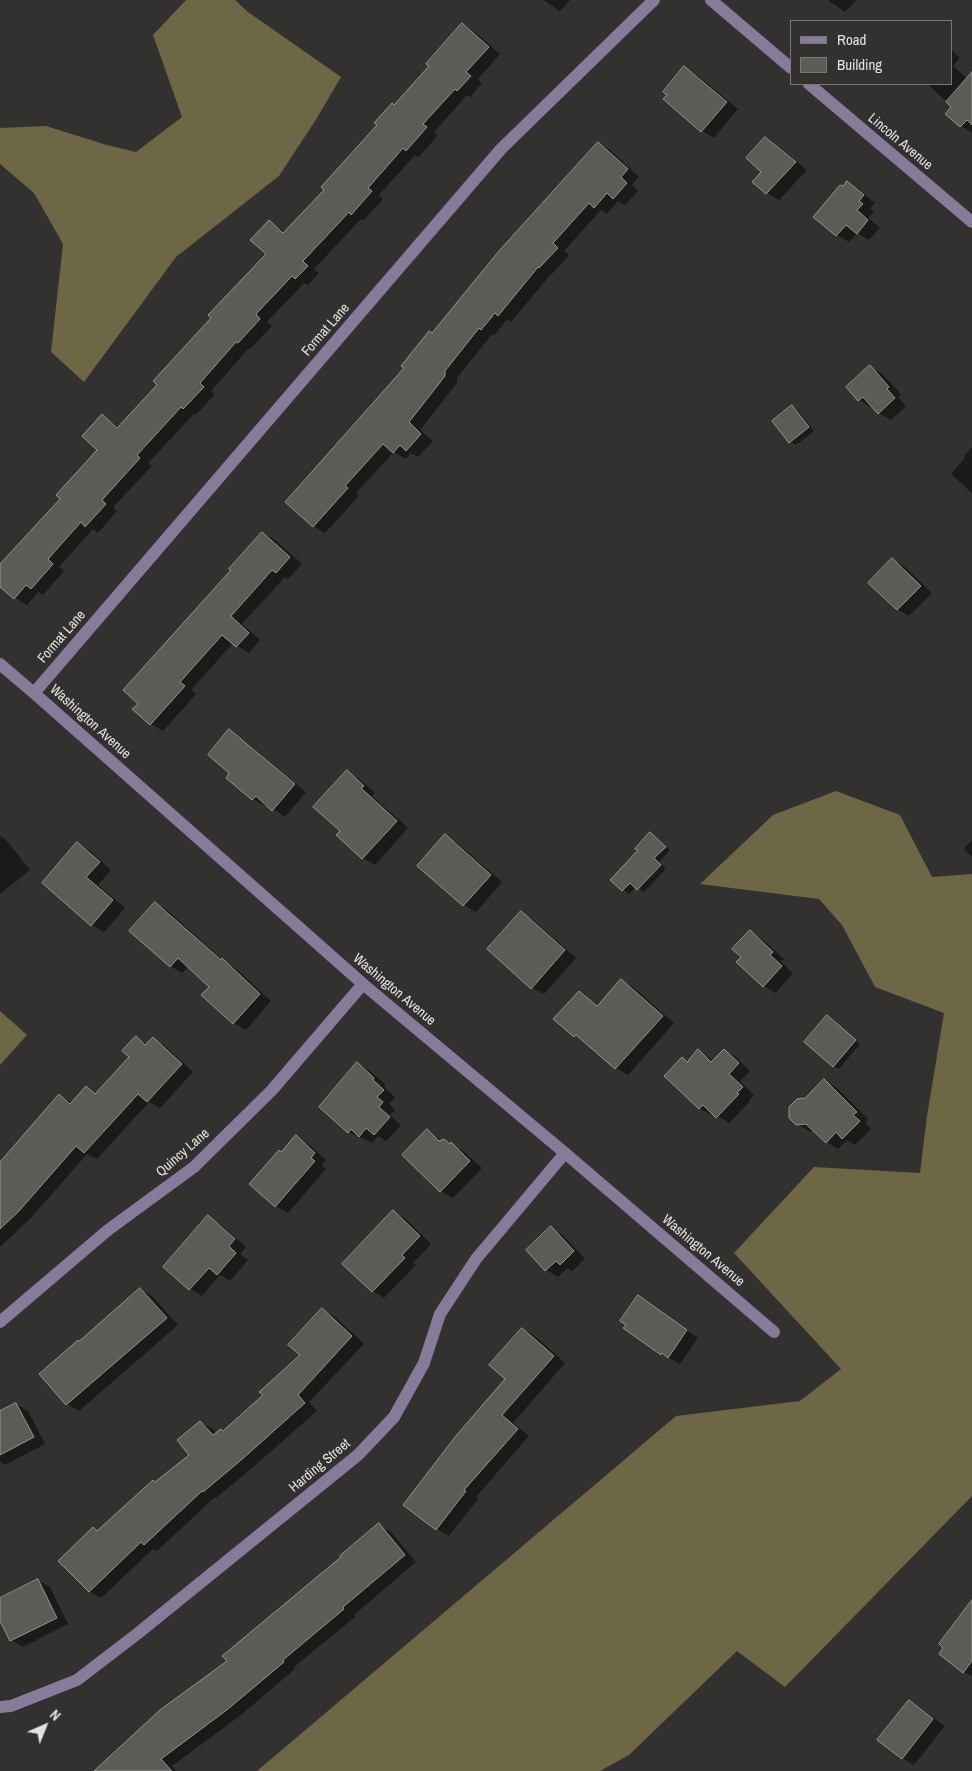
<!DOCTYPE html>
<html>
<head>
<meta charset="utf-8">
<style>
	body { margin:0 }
	#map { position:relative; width:972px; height:1771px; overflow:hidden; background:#32312f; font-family:"Archivo Narrow",sans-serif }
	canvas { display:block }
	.legend { position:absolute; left:790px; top:20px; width:162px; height:65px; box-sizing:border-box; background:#32312f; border:1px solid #787876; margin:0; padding:6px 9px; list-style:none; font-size:15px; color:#e2e2e0 }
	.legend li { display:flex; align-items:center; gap:10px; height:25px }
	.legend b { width:25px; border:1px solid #787876 }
	.north { position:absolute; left:20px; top:1701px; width:50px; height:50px; -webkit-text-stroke:4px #32312f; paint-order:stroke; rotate:44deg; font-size:14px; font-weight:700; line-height:20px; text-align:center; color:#e2e2e0 }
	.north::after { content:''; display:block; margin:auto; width:18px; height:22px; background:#e2e2e0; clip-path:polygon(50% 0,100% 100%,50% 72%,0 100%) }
</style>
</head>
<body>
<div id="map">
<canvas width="972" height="1771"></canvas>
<ul class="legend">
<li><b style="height:6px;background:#877b9a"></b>Road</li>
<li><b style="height:14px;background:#5c5b58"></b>Building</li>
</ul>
<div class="north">N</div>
</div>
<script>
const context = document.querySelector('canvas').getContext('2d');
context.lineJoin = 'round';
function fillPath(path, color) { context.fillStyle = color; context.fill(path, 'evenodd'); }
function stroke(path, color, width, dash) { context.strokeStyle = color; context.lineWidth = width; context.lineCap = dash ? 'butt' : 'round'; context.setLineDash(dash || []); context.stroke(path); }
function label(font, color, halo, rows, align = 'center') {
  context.font = font + ' "Archivo Narrow",sans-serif'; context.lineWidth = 4; context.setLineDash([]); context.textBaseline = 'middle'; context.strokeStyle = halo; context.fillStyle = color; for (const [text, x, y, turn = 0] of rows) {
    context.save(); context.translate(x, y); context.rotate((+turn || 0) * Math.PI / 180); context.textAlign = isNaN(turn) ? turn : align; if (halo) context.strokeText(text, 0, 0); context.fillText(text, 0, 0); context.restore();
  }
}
fillPath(new Path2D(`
	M186,0h49l13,12 93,65 -24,41 -38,58 -103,81 -92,125 -33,-30 12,-108 -29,-51 -34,-29v-36l46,-2 61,19 29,7 46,-35 -29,-82z
	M836,791l64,24 32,62 40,-3v622l-187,191 -48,-36 -108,104 -29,16h-343l419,-355 124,-15 41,-32 -107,-116 80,-86 106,6 7,-57 17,-103 -69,-26 -33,-62 -23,-26 -119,-15 73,-69z
	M0,1011l27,24 -27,30z`), '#6e6746');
fillPath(new Path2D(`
	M543,0h27l-10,11z
	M828,0h29l-12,12z
	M463,25l12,7 25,22 -22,25 4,4 -12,14 -3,-2 -33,37 4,3 -19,22 -4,-2 -36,40 4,4 -19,21 -3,-1 -47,50 5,4 -11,12 -4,-2 -37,39 5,4 -22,23 -1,-1 -38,43 4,3 -19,21 -2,-1 -46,49 4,3 -39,41 4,4 -19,22 -5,-4 -34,38 5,4 -21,24 -5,-3 -11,13 -12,-7 -15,-13v-19l62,-67 37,-49 3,-34 17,11 40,-42 109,-131 1,-33 16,11 40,-42 70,-84 35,-40z
	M951,49l9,9 -7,8 19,17v50l-11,-7 -14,-12 6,-7 -26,-23h24z
	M685,68l12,7 41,34 -24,29 -12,-7z
	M765,139l12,7 30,24 -28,30 -12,-7 -13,-12 9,-9z
	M598,143l12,7 29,27 -7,8 6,6 -13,14 -7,-4 -11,13 -6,-4 -37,41 5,4 -17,19h-1l-40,48 -4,-3 -13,17 -2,-2 -35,44v5l-37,47 13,11 -15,16 -7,-4 -5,6 -12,-7 -38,41 3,3 -34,37 -12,-7 93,-158 27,-34z
	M847,183l12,7 16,13 -5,5 4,3 -6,7 12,10 -11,12 -12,-7 -8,9 -12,-7 -22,-19z
	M870,367l12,7 19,20 -3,3 8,9 -15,14 -12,-7 -7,-7 -1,1 -12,-7z
	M792,406l6,4 16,21 -18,14 -6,-3z
	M972,447v46l-21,-19 14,-16 -1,-2z
	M263,533l12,7 27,24 -14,15 -3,-2 -43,47 18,16 -11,13 -16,-10 -42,47 5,4 -33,37 -12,-7 -11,-20 93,-134z
	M892,559l12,7 28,27 -23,23 -12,-7z
	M230,731l11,7 65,54 -21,25 -18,-13 -2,2 -12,-7 -25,-22 3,-4z
	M347,772l12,7 16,14 -3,3 36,32 -33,37 -12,-7 -26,-23 4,-4z
	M651,834l19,16 -11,12 7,7 -22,23 -8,-5 -7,7 -17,-14 27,-30z
	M0,836l6,4 24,30 -30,24z
	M445,836l12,7 45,39 -26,30 -12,-7z
	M972,840v17l-8,-8z
	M78,844l12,7 21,19 -13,15 27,23 -21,24 -12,-7 -48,-42z
	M155,903l12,7 57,51 10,6 37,34 -25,29 -12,-7 -24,-36 -21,-21 -7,7 -12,-7z
	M521,913l12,7 43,38 -32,36 -12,-6z
	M750,932l12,7 22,20 -3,3 12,11 -17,20 -12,-7 -22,-29z
	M621,980l12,7 41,36 -46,52 -12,-7 -29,-25 -12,-7 4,-44 20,14z
	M827,1017l33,27 -21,25 -6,-3z
	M136,1038l12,7 5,-6 12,7 28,26 -33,36 -11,-6 -52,57 -10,-5 -56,64 -31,29v-83l59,-69 14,8 14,-15 10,6 34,-37z
	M698,1050l16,11 10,-11 12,7 14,14 -10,10 14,14 -5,5 1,1 -21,22 -16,-10 -2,2 -12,-7 -17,-50 6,4z
	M357,1063l12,7 17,15 -2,2 11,10 -6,7 6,6 -5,5 11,10 -15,16 -8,-5 -6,7 -24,-11z
	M825,1081l12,7 31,31 -3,3 6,7 -16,16 -8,-5 -9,9 -12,-7 -11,-12 -6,1 -12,-7 9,-25z
	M427,1130l15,11 21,10 19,17 -29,30 -12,-7 -38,-36z
	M296,1137l12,7 18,16 -4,5 4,4 -38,44 -12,-7z
	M394,1212l12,7 25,25 -18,19 3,2 -32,33 -12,-7z
	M208,1217l12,7 26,23 -6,7 8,6 -18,21 -10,-6 -18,21 -12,-7 -25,-22z
	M551,1228l12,7 22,24 -13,12 -5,-3 -9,9 -12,-7z
	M140,1289l12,7 26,29 -99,86 -12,-7 13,-62z
	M650,1304l48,34 -18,26 -18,-10 -37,-26z
	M322,1310l12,6 30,28 -55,58 8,9 -65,57 -36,30 -1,-1 -58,54 -4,-2 -52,49 -12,-7 9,-59 93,-77 9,-33 13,7 3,5 8,-2 40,-37 37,-40z
	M523,1329l12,7 30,27 -52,60 16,13 -53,61 2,2 -29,37 -12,-7 -32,-24 102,-126z
	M16,1404l12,7 17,33 -40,21 -5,-3v-49z
	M379,1525l12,7 25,30 -62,53 1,2 -61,50 1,2 -54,46 -69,51 4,5h-65z
	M38,1580l12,7 18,37 -45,23 -12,-7 -11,-22v-19z
	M972,1615v61l-8,-4z
	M909,1701l36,25 -31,39 -12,-7z`), '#0007');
const building = new Path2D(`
	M462,23l27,24 -23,25 5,4 -14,15 -2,-2 -32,35 4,3 -21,24 -3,-3 -35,40 4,3 -21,24 -2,-3 -46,49 5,5 -13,13 -3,-3 -36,38 4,5 -22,24 -2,-1 -36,41 4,4 -21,22 -2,-2 -44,48 3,3 -38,42 4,4 -21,23 -4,-5 -33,37 5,5 -22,25 -5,-4 -12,14 -14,-12v-23l60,-65 -4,-4 41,-45 -15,-14 20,-22 15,14 40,-43 -4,-4 58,-63 -3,-3 58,-61 -16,-14 19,-20 14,13 41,-43 -3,-3 56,-62 -3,-2 18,-20 2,2 35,-39 -3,-2z
	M684,66l43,36 -26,30 -38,-33 4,-4 -4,-3z
	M972,72v53l-5,-5 -7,7 -15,-13 6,-7 -5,-5z
	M765,137l31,25 -30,32 -14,-12 9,-10 -15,-14z
	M598,142l30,27 -7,8 6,6 -14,16 -6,-6 -13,15 -5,-5 -36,40 5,5 -19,20 -1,-1 -40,49 -3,-3 -14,17 -2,-2 -34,43v5l-36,46 12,12 -15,17 -6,-6 -7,8 -10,-9 -38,42 3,2 -35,39 -28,-25 119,-134 -3,-2 28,-35 3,2 67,-82z
	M847,181l17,14 -5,6 4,3 -6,6 11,10 -11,14 -11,-9 -10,11 -23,-19 27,-32 3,1z
	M870,365l19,22 -2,2 8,9 -17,16 -15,-17 -5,4 -12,-14z
	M792,405l17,22 -20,16 -17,-22z
	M262,532l28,25 -14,16 -4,-3 -41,46 18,17 -13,14 -14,-12 -42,47 5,4 -35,39 -18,-16 6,-5 -15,-14 108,-120 -2,-1z
	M892,558l29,28 -24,24 -29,-27z
	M229,729l66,55 -23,27 -16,-15 -4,4 -26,-22 3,-5 -21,-18z
	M347,770l17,16 -3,2 36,33 -35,38 -26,-24 4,-4 -27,-24z
	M650,832l16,15 -12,11 7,7 -24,25 -7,-7 -8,8 -12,-11 28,-30 -3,-1z
	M445,834l46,41 -28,31 -46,-40z
	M77,842l23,20 -14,15 27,23 -22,26 -49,-43z
	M155,902l66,58 1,-2 38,36 -27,30 -32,-29 8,-8 -31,-29 -8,9 -41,-36z
	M521,911l44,39 -34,39 -44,-40z
	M750,930l23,22 -3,3 12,11 -19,21 -27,-25 5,-5 -9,-8z
	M621,979l42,37 -48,53 -39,-34 -2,2 -21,-18 26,-28 18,15z
	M827,1015l29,25 -23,27 -29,-25z
	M136,1036l9,9 8,-8 29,27 -35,38 -9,-8 -54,59 -8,-7 -57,65 -19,18v-67l59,-68 11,10 16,-18 9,8 34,-37 -7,-6z
	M698,1049l13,13 13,-13 15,14 -10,11 14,13 -6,6 2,1 -23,24 -13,-13 -4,4 -35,-33 18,-19 5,5z
	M357,1062l17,16 -1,2 11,10 -7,7 6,5 -4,5 11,10 -16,18 -8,-7 -7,9 -8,-8 -3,4 -29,-26z
	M824,1079l33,33 -4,3 7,6 -18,18 -6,-7 -10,11 -20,-19 -10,1 -7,-7v-11l8,-8 8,-1z
	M427,1129l12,12 5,-2 6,5 1,-2 19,19 -30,31 -38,-37z
	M296,1135l19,18 -4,5 4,3 -40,46 -26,-23 30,-34 2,2z
	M393,1210l27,26 -18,19 3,3 -33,34 -30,-28z
	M208,1215l27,24 -6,7 7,7 -19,22 -8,-7 -20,22 -26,-23z
	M551,1226l23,25 -14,14 -4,-4 -11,10 -19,-21z
	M140,1288l27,30 -101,87 -27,-31 39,-34 1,1z
	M638,1295l49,35 -19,28 -6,-5 -1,2 -38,-27 3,-3 -6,-4z
	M322,1308l30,28 -54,59 7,8 -65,58 -37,31 -1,-1 -58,54 -3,-3 -52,50 -31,-31 35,-34 4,4 56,-51 2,2 34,-27 -12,-15 23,-19 13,14 8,-6 2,2 40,-36 -4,-3 41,-37 -12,-10z
	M522,1328l32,28 -52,59 16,14 -54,61 2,1 -30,39 -33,-25 52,-68 50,-58 -16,-14z
	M16,1403l18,34 -34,18v-44z
	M379,1523l26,32 -62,52 1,2 -61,51 1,2 -56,47 -67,50 11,12h-78l66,-61 67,-49 -5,-5 119,-99 -1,-1z
	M38,1579l19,39 -47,23 -10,-20v-23z
	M972,1600v61l-9,12 -24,-19 4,-6 -4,-4z
	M909,1700l24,19 -31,40 -25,-19z`);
fillPath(building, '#5c5b58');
stroke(building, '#939390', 1);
stroke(new Path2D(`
	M711,0l80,68
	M809,84l163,138
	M0,664l34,29 329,291 202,169 209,179
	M34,693l467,-544 153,-149
	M0,1322l108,-92 86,-63 78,-77 91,-106
	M0,1707l11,-1 66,-26 60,-46 221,-179 36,-38 30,-54 16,-49 36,-55 89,-106`), '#877b9a', 12);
label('14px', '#e2e2e0', '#32312f', [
	["Lincoln Avenue",900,142,40],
	["Format Lane",326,330,-49],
	["Format Lane",62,637,-49],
	["Washington Avenue",90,722,42],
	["Washington Avenue",394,990,40],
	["Quincy Lane",183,1153,-41],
	["Washington Avenue",703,1251,40],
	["Harding Street",320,1466,-40]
]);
</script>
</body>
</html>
